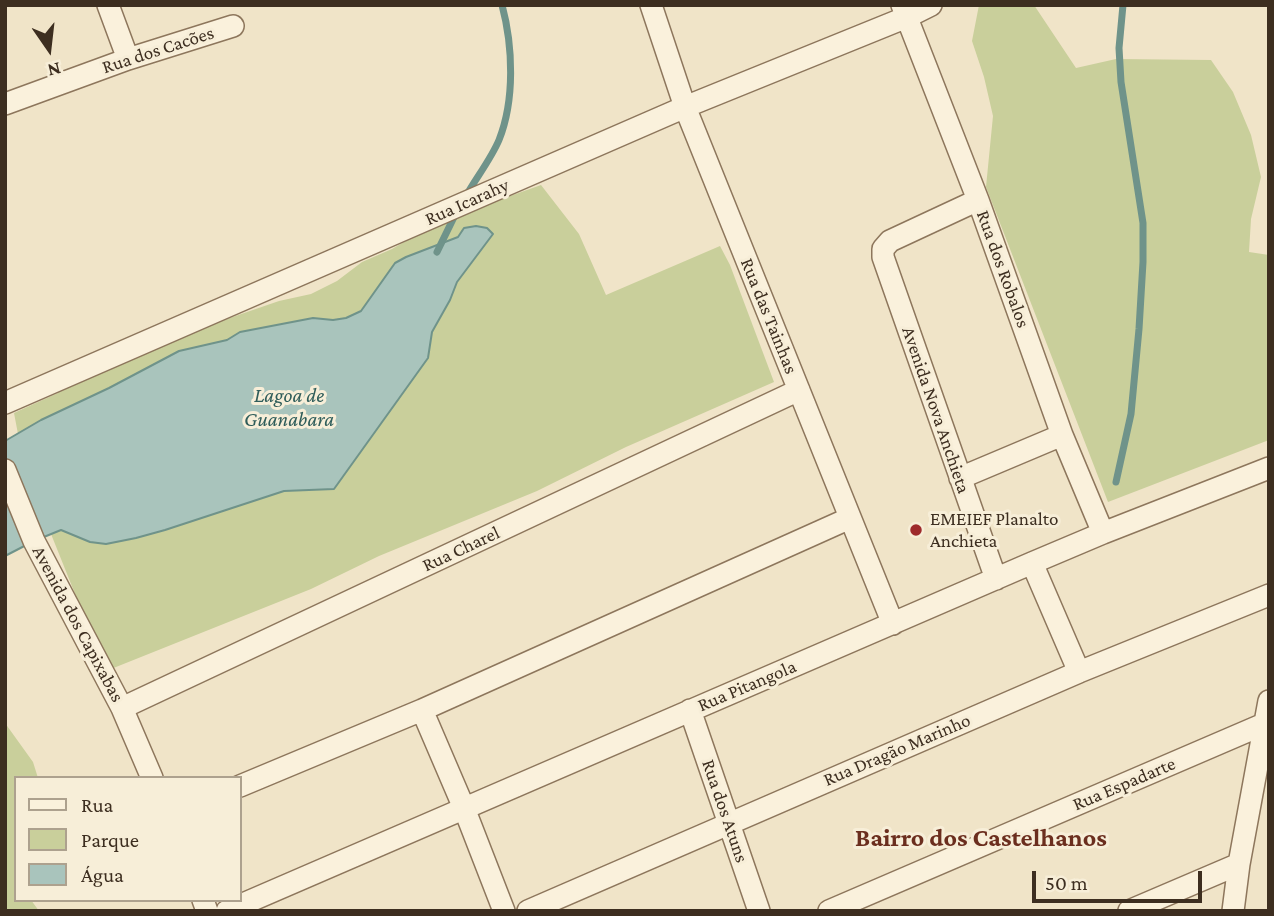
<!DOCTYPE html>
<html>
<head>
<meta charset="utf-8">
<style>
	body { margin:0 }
	#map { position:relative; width:1274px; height:916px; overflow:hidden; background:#f0e4c8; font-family:"Crimson Pro",serif }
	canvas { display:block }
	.frame { position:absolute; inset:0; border:7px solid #3d2e20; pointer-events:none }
	.legend { position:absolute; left:14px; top:776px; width:228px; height:126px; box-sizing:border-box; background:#f7eed8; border:2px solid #ada18e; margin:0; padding:9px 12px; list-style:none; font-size:21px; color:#3d2e20 }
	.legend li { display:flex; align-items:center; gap:14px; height:35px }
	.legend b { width:35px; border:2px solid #ada18e }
	.north { position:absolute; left:14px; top:14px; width:70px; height:70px; -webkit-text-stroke:5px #f7eed8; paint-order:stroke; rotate:166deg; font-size:19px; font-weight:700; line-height:28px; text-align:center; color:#3d2e20 }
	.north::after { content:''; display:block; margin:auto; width:24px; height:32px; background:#3d2e20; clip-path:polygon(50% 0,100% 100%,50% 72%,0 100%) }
	.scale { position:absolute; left:1032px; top:871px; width:170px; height:32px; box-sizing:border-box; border:4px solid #3d2e20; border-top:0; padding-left:9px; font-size:21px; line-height:24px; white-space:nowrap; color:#3d2e20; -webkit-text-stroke:5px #f7eed8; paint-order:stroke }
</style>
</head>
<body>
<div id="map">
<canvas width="1274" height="916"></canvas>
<div class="frame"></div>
<ul class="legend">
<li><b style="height:9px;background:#faf1dc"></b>Rua</li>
<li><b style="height:19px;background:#c9cf9b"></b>Parque</li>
<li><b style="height:19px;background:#a9c4bc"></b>Água</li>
</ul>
<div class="north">N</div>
<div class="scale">50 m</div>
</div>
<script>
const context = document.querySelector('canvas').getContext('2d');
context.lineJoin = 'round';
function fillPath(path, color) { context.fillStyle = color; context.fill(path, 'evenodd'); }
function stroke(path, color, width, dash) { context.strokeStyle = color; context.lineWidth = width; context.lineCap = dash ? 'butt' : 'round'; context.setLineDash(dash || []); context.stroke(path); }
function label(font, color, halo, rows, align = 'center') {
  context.font = font + ' "Crimson Pro",serif'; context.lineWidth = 6; context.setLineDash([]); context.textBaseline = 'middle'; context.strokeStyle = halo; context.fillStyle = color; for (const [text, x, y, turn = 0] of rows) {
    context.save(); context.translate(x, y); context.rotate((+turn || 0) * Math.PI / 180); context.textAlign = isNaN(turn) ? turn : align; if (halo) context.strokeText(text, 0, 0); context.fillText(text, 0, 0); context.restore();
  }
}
fillPath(new Path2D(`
	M979,5h55l42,63 40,-9 95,1 22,32 18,43 10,42 -10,42 -2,33 20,3v185l-161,62 -122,-315 7,-71 -9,-39 -12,-36z
	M541,185l38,49 27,61 114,-49 10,19 44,117 -148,65 -89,44 -158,65 -68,33 -205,82 -55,-137 10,-4 29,12 16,2 30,-6 29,-8 119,-39 50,-3 94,-130 4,-26 18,-32 7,-18 36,-48 -6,-6 -11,-2 -12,2 -6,9 -52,20 -11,6 -34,48 -15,7 -13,2 -20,-2 -73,14 -13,8 -48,11 -70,37 -68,32 -23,14 -4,-21 44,-20 -1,-5 132,-56 90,-31 32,-7 26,-13 25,-19 30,-13 48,-28z
	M5,723l28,39 5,16h-22v122h15l8,11h-34z`), '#c9cf9b');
const water = new Path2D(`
	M476,226l11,2 6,6 -36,48 -7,18 -18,32 -4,26 -94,131 -50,2 -119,39 -29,8 -30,6 -16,-2 -29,-12 -27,11 -29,15v-115l36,-21 68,-32 70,-37 48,-11 13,-8 73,-14 20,2 13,-2 15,-7 34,-48 11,-6 52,-20 6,-9z`);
fillPath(water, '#a9c4bc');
stroke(water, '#6f938a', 2);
stroke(new Path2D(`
	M466,196c10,-18 25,-37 33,-56 16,-40 14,-94 3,-135
	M437,252l19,-39
	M1116,482l15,-68 8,-85 4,-67v-39l-22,-141 -2,-34 4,-43`), '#6f938a', 7);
const minor = new Path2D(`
	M108,5l20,54
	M651,5l34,102 208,517
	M902,5l76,195 84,235 41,98
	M5,104l123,-45 105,-33
	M978,200l-88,41 -7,8v8l113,322
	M5,403l680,-296 222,-90 24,-12
	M5,470l29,71 88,167 30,70
	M960,478l102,-43
	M1032,563l47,109
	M122,708l677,-318
	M422,710l42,98 40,103
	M690,710l69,201
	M240,786l182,-76 428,-192
	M203,900l4,11
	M227,911l805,-348 71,-30 166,-65
	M528,911l551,-239 190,-77
	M829,911l435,-187
	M1129,911l110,-47
	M1233,911l6,-47 30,-163`);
stroke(minor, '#8d765c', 24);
stroke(minor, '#faf1dc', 21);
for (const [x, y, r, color] of [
	[916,530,7,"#9e2a2b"]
]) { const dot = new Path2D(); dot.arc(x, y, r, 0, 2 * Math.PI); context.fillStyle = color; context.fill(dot); stroke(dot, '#f7eed8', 2.5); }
label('19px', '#3d2e20', '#f7eed8', [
	["Rua dos Cacões",158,50,-18],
	["Rua Icarahy",467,202,-24],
	["Rua dos Robalos",1003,269,70],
	["Rua das Tainhas",769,316,68],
	["Avenida Nova Anchieta",936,410,71],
	["Rua Charel",461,549,-25],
	["Avenida dos Capixabas",78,624,62],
	["Rua Pitangola",747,686,-23],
	["Rua Dragão Marinho",897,750,-23],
	["Rua Espadarte",1124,784,-23],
	["Rua dos Atuns",725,811,71]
]);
label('19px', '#3d2e20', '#f7eed8', [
	["EMEIEF Planalto",930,519],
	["Anchieta",930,541]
], 'left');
label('italic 21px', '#2f5d5a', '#f7eed8', [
	["Lagoa de",289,396],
	["Guanabara",289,420]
]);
label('bold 26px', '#6b2e1e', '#f7eed8', [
	["Bairro dos Castelhanos",981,838]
]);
</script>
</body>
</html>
